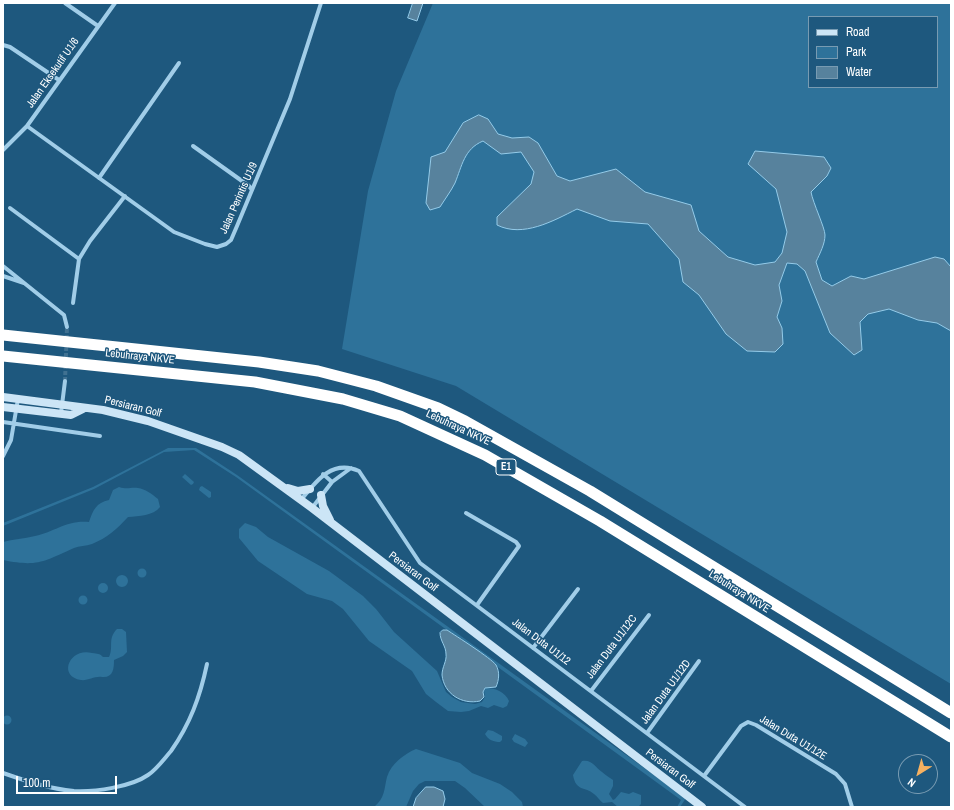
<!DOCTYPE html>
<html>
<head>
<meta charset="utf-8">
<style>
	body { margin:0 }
	#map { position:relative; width:954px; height:810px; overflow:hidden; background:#1e587e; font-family:"Archivo Narrow",sans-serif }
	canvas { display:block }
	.frame { position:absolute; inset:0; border:4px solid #fff; pointer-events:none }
	.legend { position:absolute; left:808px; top:16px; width:130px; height:72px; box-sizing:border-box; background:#1e587e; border:1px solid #789bb2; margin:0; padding:5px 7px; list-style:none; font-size:12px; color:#fff }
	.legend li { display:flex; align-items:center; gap:8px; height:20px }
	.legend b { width:20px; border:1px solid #789bb2 }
	.north { position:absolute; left:898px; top:754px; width:40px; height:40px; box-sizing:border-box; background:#1e587e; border:1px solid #789bb2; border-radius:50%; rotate:217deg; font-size:11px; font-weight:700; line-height:16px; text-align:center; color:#fff }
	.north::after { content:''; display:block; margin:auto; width:14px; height:18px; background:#f7b160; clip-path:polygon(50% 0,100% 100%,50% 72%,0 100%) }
	.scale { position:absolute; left:16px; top:776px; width:101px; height:18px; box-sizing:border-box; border:2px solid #fff; border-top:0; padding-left:5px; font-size:12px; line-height:14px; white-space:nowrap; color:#fff; -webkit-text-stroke:3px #1e587e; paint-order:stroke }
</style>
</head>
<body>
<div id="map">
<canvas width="954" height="810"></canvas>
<div class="frame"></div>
<ul class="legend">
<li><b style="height:5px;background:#cce5f6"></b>Road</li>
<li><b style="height:11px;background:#2e729a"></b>Park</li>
<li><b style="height:11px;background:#57829d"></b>Water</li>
</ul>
<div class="north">N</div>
<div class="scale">100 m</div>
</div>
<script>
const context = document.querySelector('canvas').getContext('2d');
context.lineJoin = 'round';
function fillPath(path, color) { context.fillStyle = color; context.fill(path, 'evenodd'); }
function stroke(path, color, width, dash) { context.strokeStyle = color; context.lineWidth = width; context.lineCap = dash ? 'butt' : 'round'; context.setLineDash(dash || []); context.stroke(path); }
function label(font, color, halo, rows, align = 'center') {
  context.font = font + ' "Archivo Narrow",sans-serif'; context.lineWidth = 3; context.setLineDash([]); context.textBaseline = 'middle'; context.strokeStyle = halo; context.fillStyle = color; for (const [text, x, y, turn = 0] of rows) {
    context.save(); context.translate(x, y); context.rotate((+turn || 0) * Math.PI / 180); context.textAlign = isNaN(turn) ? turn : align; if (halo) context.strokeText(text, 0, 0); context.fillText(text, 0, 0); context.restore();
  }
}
fillPath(new Path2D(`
	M433,3h518v681l-495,-298 -114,-37 26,-158 28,-100zM809,17h128v70h-128z
	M168,448h28l41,27 449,323 -6,9h-3l4,-7 -445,-323 -42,-27 -30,2 -70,37 -91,37v-3l90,-36z
	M185,474l9,8 -1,2 -2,1 -9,-8z
	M202,486l9,6v5l-2,1 -10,-8 1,-3z
	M119,487c9,3 11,0 19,1 7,1 14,6 20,11l2,8c-7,9 -21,9 -32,10 -11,12 -21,21 -36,27 -6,2 -13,2 -18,4 -31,14 -37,19 -71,12v-18c10,-3 21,-3 32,-6 20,-4 31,-16 54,-14 4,-12 7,-19 20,-22l4,-10z
	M245,523l11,4 12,10 61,34 34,25 13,13 18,23 43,39 9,21 6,5 9,5 14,2 7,-2 3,-5 -1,-6 2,-3c10,0 19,4 23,13l-2,5 -4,2 -9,-3 -6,3 -7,-2 -12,5 -8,1 -13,-1 -12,-9 -10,-8 -14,-23 -43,-30 -26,-32 -11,-8 -25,-7 -49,-33 -19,-23v-9z
	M137.5 573a4.5 4.5 0 1 1 9 0a4.5 4.5 0 1 1-9 0Z
	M116 581a6 6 0 1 1 12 0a6 6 0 1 1-12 0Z
	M98 588a5 5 0 1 1 10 0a5 5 0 1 1-10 0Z
	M78.5 600a4.5 4.5 0 1 1 9 0a4.5 4.5 0 1 1-9 0Z
	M117,629h5l4,3 1,20 -4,4 -9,4c0,9 -1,18 -12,17 -8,-1 -14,4 -21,3 -24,-4 -11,-33 11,-27 6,1 7,0 11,4h6c5,-10 -2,-18 8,-28z
	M2.5 720a4.5 4.5 0 1 1 9 0a4.5 4.5 0 1 1-9 0Z
	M488,730l5,1 9,5v4l-2,2c-6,0 -12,-2 -15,-8z
	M515,734l10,5 3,4 -3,4 -11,-5 -2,-3z
	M416,749l44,14 12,10 28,11 12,8 10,10 1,5h-38l-20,-19 -10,-7h-30l-6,3 -6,7 -7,16h-32c11,-9 10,-18 13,-30 4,-13 17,-23 29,-28z
	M582,761c10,-2 13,6 20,11 3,3 7,5 11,8v6l-4,8 4,6 2,-1 6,-7 8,2 4,-2 8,3v9l-3,3h-20l-6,-5 -9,1c-4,-3 -5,-6 -9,-9 -9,-8 -18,-2 -21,-19z`), '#2e729a');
const water = new Path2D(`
	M413,3h10l-6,18 -9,-3z
	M479,115l9,4 10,15 14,4 17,-1 9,6 19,33 13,5 46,-12 29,23 46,13 8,26 29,26 27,8 20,-3 7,-9 5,-21 -11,-43 -28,-25 7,-13 69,6 7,11 -4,8 -16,16c2,11 14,36 14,43 0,9 -5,18 -9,27l6,18 10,6 19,-10 13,3 71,-22 9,2 7,8v64l-14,-8 -19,-3 -29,-11 -21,5 -8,8 2,28 -8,5 -24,-22 -25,-62 -8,-7 -10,-1 -8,22 3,16 -5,16 5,11 1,16 -8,8 -28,-1 -21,-17 -27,-39 -16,-13 -4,-23 -31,-35 -38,-3 -33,-12c-24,12 -54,29 -80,16v-8l34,-33 3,-12 -13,-20 -20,2 -18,-13c-19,8 -21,25 -28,42 -4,8 -10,16 -15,24l-10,3 -4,-7 5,-46 14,-5 18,-29z
	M443,630h4c9,6 44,28 49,35 4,7 3,15 0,22l-11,1 -2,4 1,5 -4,4c-18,4 -36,-7 -38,-26 0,-8 5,-14 4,-21 0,-8 -6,-13 -6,-21z
	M426,787h8l9,4 2,8 -2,8h-30l3,-9z`);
fillPath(water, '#57829d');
stroke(water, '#94cbe9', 1);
stroke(new Path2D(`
	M65,381l2,-54`), '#407191', 4, [4, 2]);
stroke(new Path2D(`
	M65,3l33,23
	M3,45l7,2 49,33
	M27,126l147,106 31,12 12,3 9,-3 5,-4 6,-14 53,-127 31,-96
	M193,146l56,40 3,4
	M3,150l24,-24 88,-123
	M99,178l80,-115
	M10,208l69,51
	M3,266l61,49 3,12
	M3,276l21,7
	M73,303l6,-44 11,-18 35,-45
	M61,413l4,-32
	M3,422l97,14
	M3,456l8,-16 7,-41
	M323,474l9,8
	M301,500c15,-19 31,-41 58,-29l61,92 325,244
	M312,508l20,-26 19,-14
	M466,513l50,29 3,4 -42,59
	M533,648l45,-59
	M591,691l58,-76
	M647,733l52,-72
	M3,773c23,8 47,16 71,18 21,1 57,-4 74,-16 9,-6 16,-16 23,-24 19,-27 29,-54 36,-87
	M704,776l37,-50 7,-4 8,3 80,49 9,10 7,23`), '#a1cde8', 4);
stroke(new Path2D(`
	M3,397l100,13 45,11 74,26 17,8 73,53 390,299
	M3,407l68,8 12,-6
	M288,488l10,3 12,-2
	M321,495l2,11 7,14`), '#cce5f6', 8);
stroke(new Path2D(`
	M3,335l256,27 59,9 58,15 62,22 27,13 125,70 361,222
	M3,356l252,26 88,17 57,17 85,39 115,66 351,216`), '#fff', 11);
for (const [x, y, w] of [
	[506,467,20]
]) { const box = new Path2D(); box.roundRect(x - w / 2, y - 8, w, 16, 3); context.fillStyle = '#1e587e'; context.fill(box); stroke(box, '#fff', 1); }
label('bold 10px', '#fff', null, [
	["E1",506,467]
]);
label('11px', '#fff', '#1e587e', [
	["Jalan Eksekutif U1/6",53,73,-55],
	["Jalan Perintis U1/9",239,198,-66],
	["Lebuhraya NKVE",140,357,6],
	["Persiaran Golf",133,407,14],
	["Lebuhraya NKVE",458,428,25],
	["Persiaran Golf",413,572,37],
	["Lebuhraya NKVE",739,592,32],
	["Jalan Duta U1/12",541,642,37],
	["Jalan Duta U1/12C",612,647,-53],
	["Jalan Duta U1/12D",666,692,-54],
	["Jalan Duta U1/12E",793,738,31],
	["Persiaran Golf",670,769,37]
]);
</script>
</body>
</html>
